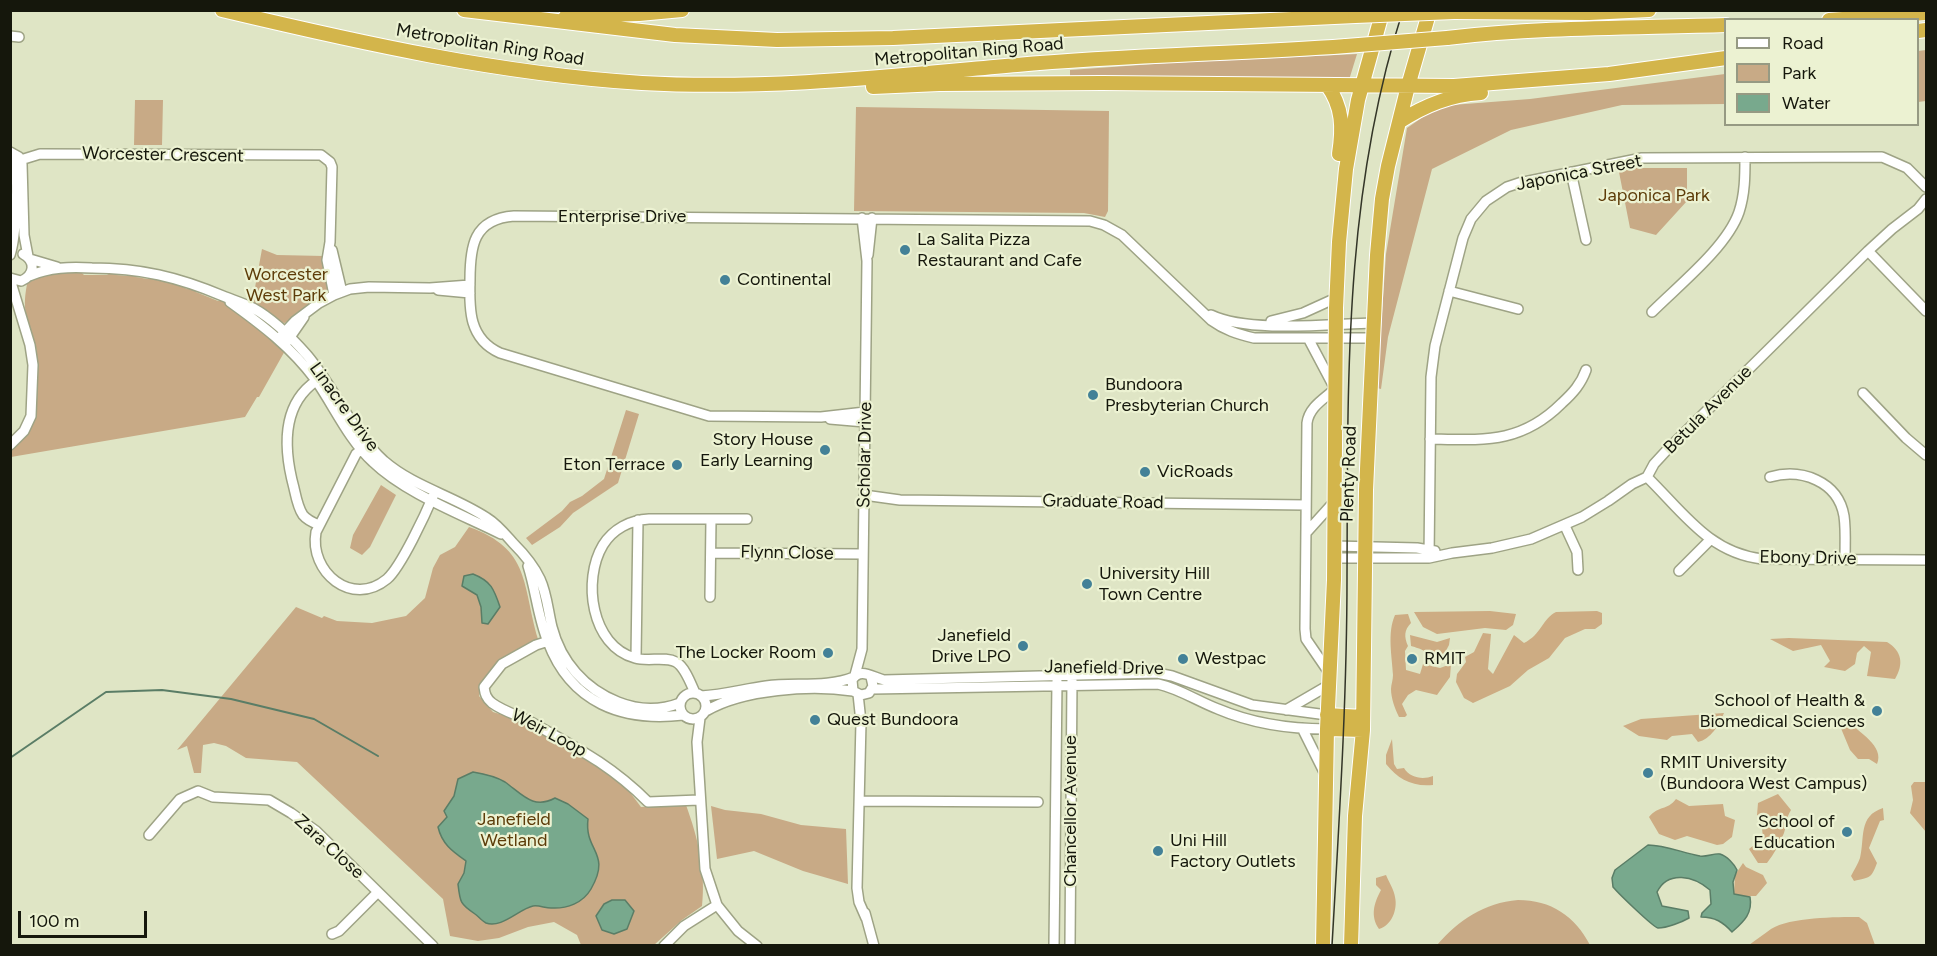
<!DOCTYPE html>
<html>
<head>
<meta charset="utf-8">
<style>
	body { margin:0 }
	#map { position:relative; width:1937px; height:956px; overflow:hidden; background:#dfe5c5; font-family:Figtree,sans-serif }
	canvas { display:block }
	.frame { position:absolute; inset:0; border:12px solid #15170c; pointer-events:none }
	.legend { position:absolute; left:1724px; top:18px; width:195px; height:108px; box-sizing:border-box; background:#ecf2d2; border:2px solid #969a83; margin:0; padding:8px 10px; list-style:none; font-size:18px; color:#15170c }
	.legend li { display:flex; align-items:center; gap:12px; height:30px }
	.legend b { width:30px; border:2px solid #969a83 }
	.scale { position:absolute; left:18px; top:911px; width:129px; height:27px; box-sizing:border-box; border:3px solid #15170c; border-top:0; padding-left:8px; font-size:18px; line-height:21px; white-space:nowrap; color:#15170c; -webkit-text-stroke:4px #ecf2d2; paint-order:stroke }
</style>
</head>
<body>
<div id="map">
<canvas width="1937" height="956"></canvas>
<div class="frame"></div>
<ul class="legend">
<li><b style="height:8px;background:#fff"></b>Road</li>
<li><b style="height:16px;background:#c8aa86"></b>Park</li>
<li><b style="height:16px;background:#78a98d"></b>Water</li>
</ul>
<div class="scale">100 m</div>
</div>
<script>
const context = document.querySelector('canvas').getContext('2d');
context.lineJoin = 'round';
function fillPath(path, color) { context.fillStyle = color; context.fill(path, 'evenodd'); }
function stroke(path, color, width, dash) { context.strokeStyle = color; context.lineWidth = width; context.lineCap = dash ? 'butt' : 'round'; context.setLineDash(dash || []); context.stroke(path); }
function label(font, color, halo, rows, align = 'center') {
  context.font = font + ' Figtree,sans-serif'; context.lineWidth = 4.5; context.setLineDash([]); context.textBaseline = 'middle'; context.strokeStyle = halo; context.fillStyle = color; for (const [text, x, y, turn = 0] of rows) {
    context.save(); context.translate(x, y); context.rotate((+turn || 0) * Math.PI / 180); context.textAlign = isNaN(turn) ? turn : align; if (halo) context.strokeText(text, 0, 0); context.fillText(text, 0, 0); context.restore();
  }
}
fillPath(new Path2D(`
	M1926,50v51l-8,1v-51z
	M1357,54l-8,26 -279,-1v-9l98,-7z
	M1725,74v30l-103,1 -111,25 -79,39 -44,168 -7,52 -4,-1 9,-134 21,-126 32,-22 91,-7z
	M135,100h28l-1,45h-28z
	M856,107l253,4 -1,100 -3,6 -21,-4 -230,-2z
	M1635,168h52v33l-31,34 -26,-7 -11,-56z
	M262,249l15,6 47,1 4,28 -2,9 -41,30 -7,-1 -26,-18z
	M81,272l3,3h23l3,-2 3,-1 3,3 13,1 5,-2 2,3 12,2 7,-2 2,3 12,3 3,-2 15,8 7,-1 2,4 22,9 4,-1 38,26 26,23 -27,48h-2l-12,20 -234,40 -1,-7c27,-20 27,-39 27,-70 0,-11 1,-22 -1,-33 -7,-29 -15,-31 -9,-63l2,-4 23,-7z
	M626,410l13,4 -21,69 -45,30 -13,14 -28,18 -6,-7 36,-27 8,-9 12,-6 22,-17z
	M381,485l15,10 -26,52 -8,8 -12,-7 3,-13z
	M469,527c62,22 53,58 69,112 -28,16 -52,23 -59,57l14,16 20,6 46,25 64,40 18,24 45,-2c12,33 20,66 16,101l-20,14 -28,25h-73l-4,-10 -23,-13 -26,5 -29,11 -21,3 -28,-5 -7,-37 -146,-137 -51,-4 -20,-12 -12,-3 -11,2 -2,28h-7l-7,-27 -10,4 119,-143 26,11 2,-2 13,5 35,2 34,-7 19,-18 8,-30 7,-13 15,-8z
	M711,806l14,4 36,4 40,11 45,4 2,55 -45,-13 -49,-20 -37,8z
	M1518,900c33,0 57,16 72,45h-153c22,-25 47,-42 81,-45z`), '#c8aa86');
fillPath(new Path2D(`
	M1490,611l26,3 -3,11 -7,5 -21,-2 -48,6 -14,-7 -9,-15z
	M1597,611l5,2v11l-7,5h-10l-20,9 -16,20 -21,12 -18,16 -37,17 -9,-5 -8,-16 1,-8 9,-12 -1,-5 9,-5 9,-19 8,1 -3,35 5,5 21,-39 10,8c17,-8 19,-25 32,-31z
	M1408,614l3,9c-7,7 -7,14 -3,23l-3,5 1,19 14,4 3,-10 17,4 11,-4 -1,13 -13,18 -21,-5 -8,5 -6,9 5,11 -2,2h-6c-4,-8 -8,-19 -8,-28 0,-4 2,-9 2,-14 -1,-19 -6,-42 2,-60z
	M1410,635l27,7 13,-4 -1,7 -9,17h-10c0,-11 -9,-13 -19,-16z
	M1789,638l98,4c15,9 17,22 8,37l-28,-3 4,-24 -7,-6 -7,7 -2,11 -10,7 -21,-4 6,-6 -9,-16 -28,6 -23,-12z
	M1724,713c-5,12 -13,26 -26,29l-6,-8 -20,2 -5,4 -28,-4 -16,-10 18,-7z
	M1847,720c11,12 38,26 30,44l-8,-5h-11l-8,-9 -10,-24z
	M1392,739l2,25 3,5 7,-1c6,10 19,12 29,8v9c-21,2 -35,-6 -47,-21v-9z
	M1914,782h12v50l-16,-19 3,-13 -2,-14z
	M1778,794l13,16c-6,10 -4,14 -7,23 -4,10 -10,21 -17,30h-9l-9,-14 14,-11 -2,-20 -4,-3 1,-12z
	M1676,799l13,7 34,-2 2,12 10,4 -3,17 -9,7 -6,1 -30,-9 -12,4 -16,-6 -10,-17c10,-12 18,-6 27,-18z
	M1883,808l1,12 -4,1 -11,27 8,15c-6,16 -7,14 -23,18l-3,-5c3,-6 7,-12 9,-18 5,-20 -2,-42 23,-50z
	M1743,863l3,4 17,8 4,8 -11,13h-15l-7,-2 1,-19z
	M1386,875c3,7 8,15 9,22 3,13 -4,29 -16,32 -9,-13 -5,-26 2,-39l-5,-5v-7z
	M1859,917l8,6 8,22h-126c7,-5 15,-11 22,-16 19,-12 66,-12 88,-12z`), '#cdac83');
const water = new Path2D(`
	M473,574c18,7 21,15 27,33l-12,17 -6,-1 -1,-16 -4,-12 -15,-9 2,-10z
	M473,772c12,2 22,4 32,10 17,12 28,28 50,16l13,6 20,15c-4,33 24,33 3,70 -8,14 -24,20 -40,19 -6,0 -12,-3 -18,-2 -14,3 -32,23 -47,17 -4,-2 -8,-7 -11,-9 -15,-10 -15,-12 -17,-30l6,-11 2,-12c-14,-10 -24,-17 -28,-34l9,-10 -3,-6 10,-15 4,-17z
	M1648,845c17,0 35,8 52,11 7,1 14,-3 20,-2 7,2 14,10 17,16l-4,12 1,12 16,3c3,17 -7,25 -18,35 -9,-10 -17,-15 -31,-15l1,-4 9,-9 -1,-14c-16,-14 -42,-20 -53,2l5,14 26,5 1,7c-7,4 -22,10 -31,10 -5,-1 -39,-34 -45,-41l-1,-9 3,-8z
	M612,900h13l9,11 -7,18 -13,5 -12,-4 -6,-14 8,-12z`);
fillPath(water, '#78a98d');
stroke(water, '#5a7d66', 1.5);
stroke(new Path2D(`
	M10,758l96,-66 56,-2 69,9 83,20 64,37`), '#5a7d66', 2);
const minor = new Path2D(`
	M10,36l9,1
	M10,152l9,5 3,7 2,71 4,21
	M14,162l26,-8 281,1 9,7 2,5 -2,75 -3,18 7,35
	M1571,172l15,68
	M332,250l10,42
	M1868,251l58,60
	M10,255c6,-18 9,-77 4,-93
	M868,255l4,-37
	M30,259l27,8
	M29,276c21,-9 41,-9 63,-8 48,0 86,9 131,28 10,4 20,7 30,12 20,11 39,30 54,47 28,33 45,77 77,106 30,26 70,35 103,57 10,6 18,16 26,25 10,10 21,23 27,36 7,15 8,32 12,48 9,35 33,62 66,75 20,8 41,9 62,1
	M10,278l11,3c14,-6 15,-20 2,-27
	M10,279l20,66 3,20 -2,51 -7,15 -14,14
	M438,290l32,3
	M1449,291l69,18
	M230,302c32,23 61,45 85,77 19,27 33,60 58,83 32,31 88,52 128,72
	M1652,312c27,-27 75,-65 87,-100 6,-18 6,-37 6,-55
	M1211,315c37,18 119,9 161,8
	M1271,321l32,-8 33,-15
	M281,336l14,-15 24,-18 15,-8 16,-6 19,-2 61,1 40,-3
	M1308,338l27,51c-11,10 -26,18 -28,34l-2,206 1,10 24,35
	M286,343l18,-26
	M316,381c-36,25 -32,70 -22,107 2,9 4,20 9,27 4,5 11,8 16,10
	M1863,393l43,45 20,17
	M865,412l-44,5 -112,-1 -209,-63c-31,-14 -31,-43 -30,-73 0,-33 3,-61 44,-64l576,5 14,4 18,10 89,85c14,10 26,14 43,18h118
	M830,419l35,3
	M1430,439c54,1 91,5 132,-36 11,-10 19,-19 24,-33
	M366,445l-10,9 -40,78c-7,40 36,76 71,47 14,-12 39,-66 47,-85
	M1647,477c36,35 62,76 115,82l164,1
	M1770,477c31,-9 68,4 74,39 2,14 1,29 1,43
	M864,495l36,5 406,5
	M1565,526l12,26 1,18
	M1306,533l27,-30
	M1334,546l83,2 18,3
	M711,553l152,1
	M1334,558h95l23,-5 40,-5 39,-9 51,-22 26,-16 24,-17 15,-7 7,-13 12,-13 202,-200 24,-22 26,-20 8,-10
	M1429,558l2,-181 4,-31 28,-108 8,-19 15,-18 21,-14 12,-4 123,-25 240,-1 25,11 19,19
	M528,566c8,25 10,52 20,76 23,61 74,80 135,73
	M1679,571l31,-31
	M710,597l1,-78
	M555,639l-19,6 -34,19 -18,23c1,7 2,11 8,16 11,8 25,12 37,18 46,26 81,43 119,81l51,-2
	M636,658l2,-138
	M855,675l7,-26 5,-388 -5,-43
	M871,677l2,9 -4,7 -8,2 -8,-4 -1,-11c8,-13 20,-3 32,0l273,-7 15,3 80,29 75,10
	M872,689l286,-5c22,5 39,17 60,25 33,14 73,20 109,20
	M680 706a13 13 0 1 1 26 0a13 13 0 1 1-26 0Z
	M695,693c-4,-9 -10,-26 -19,-31 -11,-6 -28,0 -41,-4 -44,-12 -53,-78 -32,-113 10,-16 27,-25 46,-26h98
	M858,694l3,28 -4,166 2,14 7,16
	M701,696c22,-1 43,-7 65,-10 28,-4 61,2 88,-9
	M1286,710l43,-25
	M706,711c37,-22 105,-26 147,-20
	M700,718l-3,24 8,127 12,36 21,26 19,15
	M1302,728l22,44
	M860,801l178,1
	M149,835l31,-36 18,-8 15,6 56,3 22,13 25,18 117,115
	M865,913l9,33
	M332,934l7,-3 39,-39
	M664,946l20,-20 33,-21
	M1054,946l3,-265
	M1070,946l2,-268`);
const highway = new Path2D(`
	M222,10c139,33 277,64 420,73 126,7 250,-7 375,-18 109,-10 220,-11 329,-19
	M464,10l211,25 102,5 116,-2 462,-22
	M1454,12l135,1 60,-3
	M566,16l73,-2 43,-4
	M1829,20l97,-7
	M1918,31l8,-1
	M1447,38c92,-11 186,-10 279,-13
	M1327,85c16,22 16,43 12,69
	M873,87l66,-3 163,-1 352,3 155,-12 117,-16
	M1399,122c26,-17 51,-27 82,-29
	M1327,715l36,2
	M1327,729l36,1
	M1323,946l4,-217 7,-149 2,-272 3,-66 7,-73 12,-69 25,-90
	M1351,946l4,-130 8,-86 3,-240 11,-235 5,-56 6,-33 20,-80 22,-76`);
stroke(minor, '#9ea385', 12);
stroke(highway, '#fff', 16);
stroke(minor, '#fff', 9);
stroke(highway, '#d3b54b', 14);
stroke(new Path2D(`
	M1332,946c7,-123 15,-246 15,-369 1,-193 -4,-381 56,-567`), '#333527', 1.5);
const highwayBridge = new Path2D(`
	M1355,16l99,-4
	M1346,46l101,-8`);
stroke(highwayBridge, '#fff', 16, []);
stroke(highwayBridge, '#d3b54b', 14);
for (const [x, y, r, color] of [
	[905,250,6,"#438197"],
	[725,280,6,"#438197"],
	[1093,395,6,"#438197"],
	[825,450,6,"#438197"],
	[677,465,6,"#438197"],
	[1145,472,6,"#438197"],
	[1087,584,6,"#438197"],
	[1023,646,6,"#438197"],
	[828,653,6,"#438197"],
	[1183,659,6,"#438197"],
	[1412,659,6,"#438197"],
	[1877,711,6,"#438197"],
	[815,720,6,"#438197"],
	[1648,773,6,"#438197"],
	[1847,832,6,"#438197"],
	[1158,851,6,"#438197"]
]) { const dot = new Path2D(); dot.arc(x, y, r, 0, 2 * Math.PI); context.fillStyle = color; context.fill(dot); stroke(dot, '#ecf2d2', 2); }
label('18px', '#15170c', '#ecf2d2', [
	["Metropolitan Ring Road",490,45,9],
	["Metropolitan Ring Road",969,52,-5],
	["Worcester Crescent",163,155,1],
	["Japonica Street",1579,173,-11],
	["Enterprise Drive",622,217],
	["Linacre Drive",344,407,54],
	["Betula Avenue",1708,410,-45],
	["Scholar Drive",865,455,-89],
	["Plenty Road",1349,474,-88],
	["Graduate Road",1103,502,1],
	["Flynn Close",787,553,1],
	["Ebony Drive",1808,558,1],
	["Janefield Drive",1104,668,1],
	["Weir Loop",549,733,28],
	["Chancellor Avenue",1071,811,-90],
	["Zara Close",329,847,42]
]);
label('18px', '#5d3c09', '#ecf2d2', [
	["Japonica Park",1654,196],
	["Worcester",286,275],
	["West Park",286,296],
	["Janefield",514,820],
	["Wetland",514,841]
]);
label('18px', '#15170c', '#ecf2d2', [
	["La Salita Pizza",917,240],
	["Restaurant and Cafe",917,261],
	["Continental",737,280],
	["Bundoora",1105,385],
	["Presbyterian Church",1105,406],
	["Story House",813,440,"right"],
	["Early Learning",813,461,"right"],
	["Eton Terrace",665,465,"right"],
	["VicRoads",1157,472],
	["University Hill",1099,574],
	["Town Centre",1099,595],
	["Janefield",1011,636,"right"],
	["Drive LPO",1011,657,"right"],
	["The Locker Room",816,653,"right"],
	["Westpac",1195,659],
	["RMIT",1424,659],
	["School of Health &",1865,701,"right"],
	["Biomedical Sciences",1865,722,"right"],
	["Quest Bundoora",827,720],
	["RMIT University",1660,763],
	["(Bundoora West Campus)",1660,784],
	["School of",1835,822,"right"],
	["Education",1835,843,"right"],
	["Uni Hill",1170,841],
	["Factory Outlets",1170,862]
], 'left');
</script>
</body>
</html>
